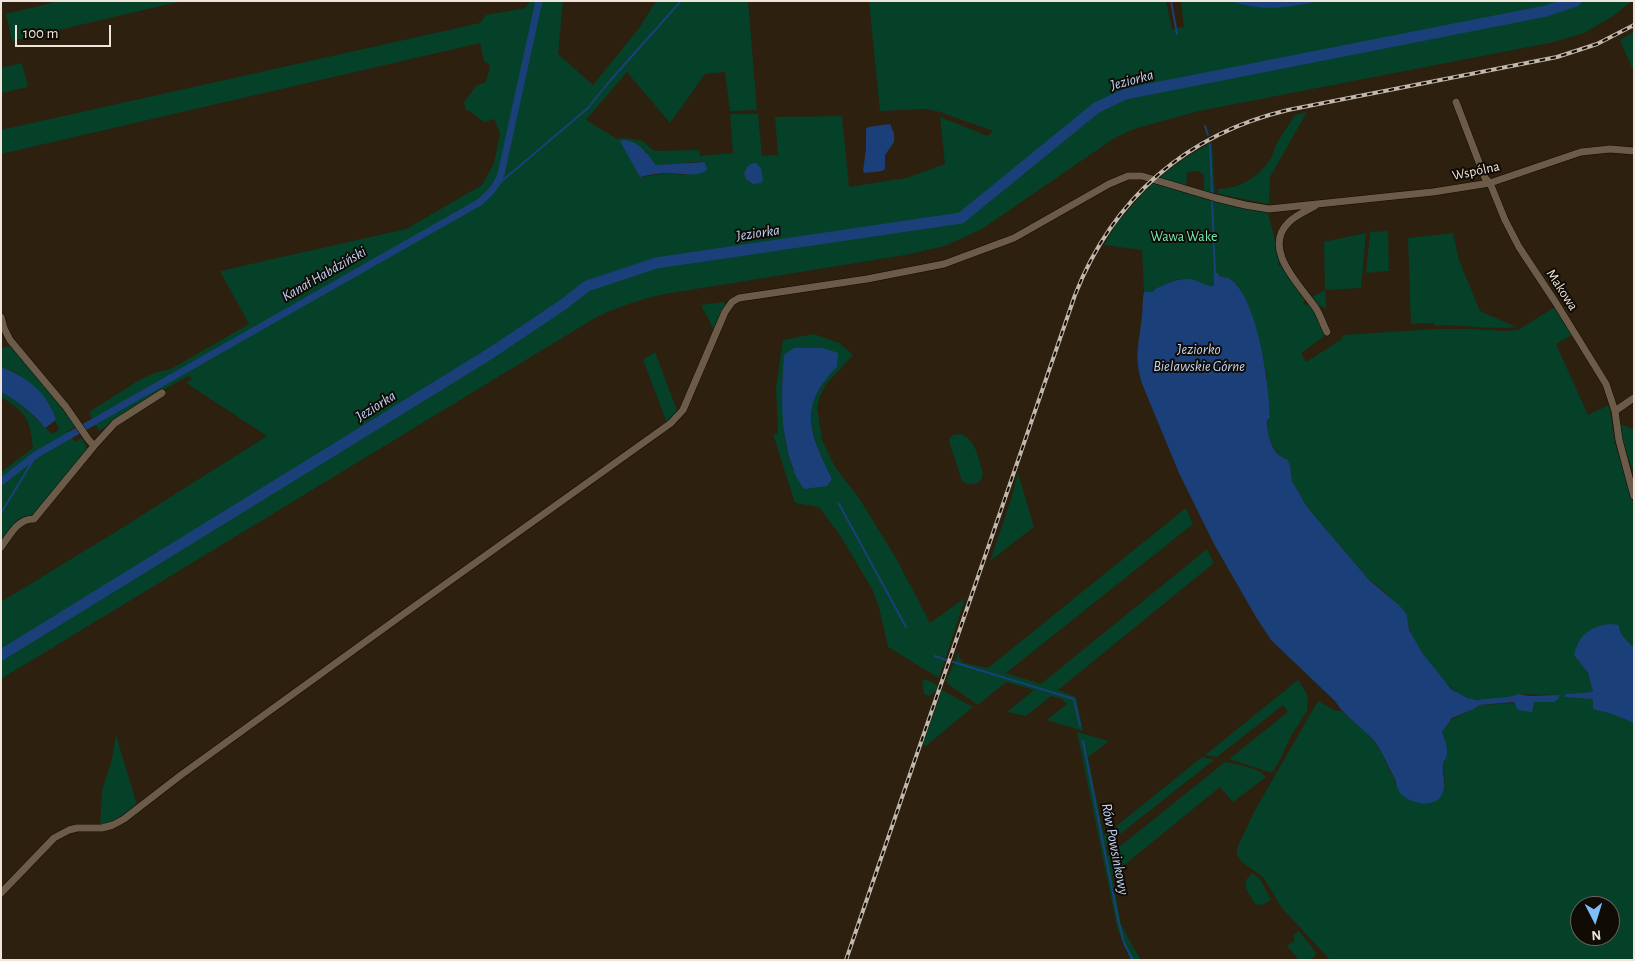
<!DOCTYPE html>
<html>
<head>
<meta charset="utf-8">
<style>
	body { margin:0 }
	#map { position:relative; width:1635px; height:961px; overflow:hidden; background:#2d200e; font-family:"Alegreya Sans",sans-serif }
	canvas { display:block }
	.frame { position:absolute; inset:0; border:2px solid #efe5da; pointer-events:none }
	.north { position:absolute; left:1570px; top:896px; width:50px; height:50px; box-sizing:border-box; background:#110b05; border:1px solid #6a625a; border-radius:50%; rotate:175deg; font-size:14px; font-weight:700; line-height:20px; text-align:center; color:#efe5da }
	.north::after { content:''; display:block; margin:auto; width:18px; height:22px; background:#7cbef9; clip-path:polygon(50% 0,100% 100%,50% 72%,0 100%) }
	.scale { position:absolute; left:15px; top:25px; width:96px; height:22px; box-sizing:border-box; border:2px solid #efe5da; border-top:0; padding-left:6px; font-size:15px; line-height:18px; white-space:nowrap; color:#efe5da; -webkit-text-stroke:4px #110b05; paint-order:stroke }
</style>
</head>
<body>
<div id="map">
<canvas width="1635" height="961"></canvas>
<div class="frame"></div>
<div class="north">N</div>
<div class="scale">100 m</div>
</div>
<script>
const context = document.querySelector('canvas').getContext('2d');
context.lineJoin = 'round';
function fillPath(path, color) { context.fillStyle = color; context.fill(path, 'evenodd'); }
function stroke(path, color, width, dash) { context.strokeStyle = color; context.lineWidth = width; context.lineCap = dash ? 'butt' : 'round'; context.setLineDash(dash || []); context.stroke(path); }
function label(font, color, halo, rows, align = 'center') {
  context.font = font + ' "Alegreya Sans",sans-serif'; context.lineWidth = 4; context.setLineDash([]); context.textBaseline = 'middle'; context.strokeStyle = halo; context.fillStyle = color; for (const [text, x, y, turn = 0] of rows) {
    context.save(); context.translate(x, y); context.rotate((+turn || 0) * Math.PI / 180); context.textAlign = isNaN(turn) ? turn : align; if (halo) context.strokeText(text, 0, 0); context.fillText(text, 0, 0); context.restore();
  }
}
fillPath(new Path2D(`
	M59,1h123l-170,40 -6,-27z
	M530,1h33l-5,53 35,31 47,-58 16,-26h92l9,109 -27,1 -5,-39 -20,2 -35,49 -43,-51 -41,48 31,19 8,-1 18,3 11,10 45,-1 1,6 33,-3 -3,-39h28l4,42 16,-1 -3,-38 67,-1 7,71 57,-9 39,-14 -5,-47 48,19 5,-5 -53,-19 -14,-3 -46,2 -11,-110h297l6,28 12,-2 -3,-26h451l-19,15 -29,17 -30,9 -355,69 -65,18 -21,10 -131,90 -37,17 -40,9 -240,39c-25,5 -47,13 -70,24l-594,361v-77l116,-71 150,-95 -81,-53 6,-4 -3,-3 -19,10 -71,45 -10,-19 47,-30 18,-9 17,-4 78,-45 -29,-53 186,-42 76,-44 12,-22 6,-30 -6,-14 -10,3 -13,-10 -5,-2 -2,-8 13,-17 8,-2 5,-14 -1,-5 -5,-3 -4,-18 -479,111v-24l479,-107 6,-8 39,-7zM631,141l16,11v3l9,10c16,0 35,-4 49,-3l2,3 -22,10 -17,-2 -28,4 -8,-15z
	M1634,32v40l-14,-32z
	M22,63l6,24 -27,6v-25z
	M1307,112l-37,65 -1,27 -51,-10v-5c22,0 43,-13 54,-33 2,-4 2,-8 4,-11 5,-10 13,-20 19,-30z
	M1212,142l3,51 -11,-2v-16c-6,-5 -10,-5 -17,-2l-1,14 -29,-8 28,-21z
	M1152,183l51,15 65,15 13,50 -3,1v2l3,-1 26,33 -4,4 3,4 4,-3 16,32 -25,18 5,9 36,-23 1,-4 93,-6h33l36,2 13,-1 37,-23 17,28 -16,9 32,71 21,-10 6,38 19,63v142l-12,-11 -3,-6 -45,24 14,18 5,19 -28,2v2l29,3 -1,10 19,5 22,9v237h-304l-48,-52 -19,-31 -21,-15 -5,-7v-7l18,-38 63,-109 18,10h5l25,21 10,12 8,11 5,16 5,5 1,8 50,1 -2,-21 3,-17 -4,-15c8,-18 24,-16 37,-27l55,-3h20l4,-7c-13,0 -26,-1 -38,-1 -4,0 -8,2 -11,3 -12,2 -31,5 -42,1 -19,-6 -48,-48 -57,-66 -2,-5 -1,-14 -5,-18 -7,-11 -25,-27 -36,-34l-62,-73 -15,-26 -2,-16 -3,-6 -5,-1c-9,-10 -21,-28 -12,-41l-4,-31 1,-9 -11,-49 -7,-21 -11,-21 -9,-7 -16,-6 1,12c-9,3 -20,-7 -32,-6 -9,1 -19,7 -27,10l-2,3h-9l-2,-42 -38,-5 13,-22zM1580,906h30v30h-30z
	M1388,231l1,40 -23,2 4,-41z
	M1366,233l-5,55 -36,2 1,18 -8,-3 -6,-8 13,-7 -1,-48z
	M1453,233l6,27 21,51 36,16c-27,3 -54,-3 -81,-1l-1,-3 -23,1 -3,-86z
	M724,302l2,4 -12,24 -13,-25z
	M814,334l25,9 14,12 -26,28 -7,13 -3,11 5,33 13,27 24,31 38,62 33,63 35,-25 -26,80 -51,-31 -9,-40 -7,-18 -32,-54 -21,-28 -24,-4 -22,-69 5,-1 -2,-45 7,-48zM784,355l53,12c-41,41 -25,67 -5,112l-39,-9 -8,-28 -3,-58z
	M10,346l37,41 22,29 6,11 -8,5 8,10 7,-4 5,10 -1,3 -51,64c-20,2 -23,13 -34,27v-70l32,-24c-3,-30 -7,-35 -32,-51v-5c24,13 32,24 51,42l7,-4 -10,-27 -33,-30 -15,-6v-19z
	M655,352l23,61 -11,10 -24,-63z
	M1621,425h2l11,5 -1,41 -10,-26z
	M960,434c16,4 19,26 23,40 -1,11 -13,13 -21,7l-13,-40 1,-3 3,-3z
	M1018,473l16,54 -44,34 21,-62z
	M1186,508l7,16 -187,149 35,11 166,-135 7,14 -156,127 18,7 7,34 -36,-11 20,-16 -5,-5 -11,-3 -25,20 -19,-4 27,-22 -28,-8 -28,23 -30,-21 -2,-3 13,-29v5l5,6 24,5z
	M924,680h4l10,6 -2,5 -7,5 -5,-2 -2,-10z
	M1298,680l10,16 -1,15 -16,25 -11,24 -8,13 -43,-14 59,-47 -5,-7 -66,52 -12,-2z
	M942,690l31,17 -47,39 -3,-2z
	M1077,732l32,9 -21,16 16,79 98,-79 12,3 -108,85 2,11 117,-94c12,3 33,5 41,15l-33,25 -13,-15 -108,88 9,49 11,21 9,15h-11l-13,-33z
	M116,735l21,70c-12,9 -22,17 -37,20l2,-34 10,-32z
	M1252,873l8,6 11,21 -9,5 -7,-1 -9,-15v-9z
	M1299,931l18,23 -7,6h-11l-12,-14 8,-6 -2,-5z`), '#054028');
fillPath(new Path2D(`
	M1231,1h88c-34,7 -54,11 -88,0z
	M890,124l4,9v9l-9,13v14l-3,2 -17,2 -2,-2 3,-22v-20l2,-2z
	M623,140c17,1 24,14 33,25l49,-3 2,8c-11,8 -26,3 -39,3 -9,0 -20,2 -28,4l-20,-36z
	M753,163h3l5,5 2,12 -2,3 -8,1 -7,-5 -2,-6 4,-7z
	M1213,273h5l1,3c3,1 8,1 11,3 28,19 39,106 40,138l-3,4c-1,12 6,36 20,38l3,6 2,16 15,26 62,73 30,25 8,10 2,15 14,24 28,35 16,9 10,2 31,-3 11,-3 10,2 30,-1v3l-5,4h-20l-2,10 -14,-2 -4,-8 -35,3 -5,4 -22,9 -10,14c2,6 6,15 5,22 0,4 -4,7 -4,10 -1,8 2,16 1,23 -2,22 -29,19 -42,8 -6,-5 -5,-14 -9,-20 -6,-10 -5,-11 -10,-20 -10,-23 -35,-33 -48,-54l-64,-61 -15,-23 -42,-73 -35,-71 -36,-87c-10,-29 -4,-41 -1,-70 1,-8 0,-16 2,-24h9l2,-3c11,-5 26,-13 39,-9 6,2 12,6 19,6l1,-2z
	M794,348h29l15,5 -1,14c-41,41 -26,67 -5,112l-5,7 -23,3c-4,-7 -9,-13 -11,-21 -13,-35 -12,-75 -9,-113z
	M1,367c26,10 47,26 55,53l-11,8c-13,-16 -26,-26 -44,-36z
	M1610,624l9,1c0,11 8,15 15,23v75l-22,-9 -19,-5v-10l-28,-2v-3l28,-2 -5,-19 -14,-18c5,-20 16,-29 36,-31z`), '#1b4079');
stroke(new Path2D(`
	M1171,1l6,33
	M1205,126l3,9
	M1210,144l2,49
	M496,186l92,-78 20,-25 73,-82
	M1212,201l3,73
	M839,504l67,123
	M1,513l36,-59
	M935,656l11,4
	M953,662l121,37 6,27
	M1083,741l35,178 6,24 9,17`), '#1b4079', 2);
stroke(new Path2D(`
	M1,482l36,-28 443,-252c11,-10 16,-15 21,-28l38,-173`), '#1b4079', 7);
stroke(new Path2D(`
	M1,655l490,-302 73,-49 23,-18 69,-23 305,-45 135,-110 29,-14 421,-83 30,-10`), '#1b4079', 11);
const minor = new Path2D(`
	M1456,102l29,76 5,5 15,37 14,27 37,56 50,81 9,27 4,29 15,56
	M1315,206c-9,5 -19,9 -26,16 -28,27 11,63 26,85 5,7 8,17 12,25
	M1,317l3,11 6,12 56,67 22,32 6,7 -60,73c-17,0 -23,15 -33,28
	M1615,411l19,-13
	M94,446l21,-23 47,-30
	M1,893l53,-55 15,-8 8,-2h25l11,-3 11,-6 57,-44 224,-162 266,-190 12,-13 42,-98 7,-10 7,-4 128,-19 77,-15 70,-26 95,-54 19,-8h14l74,22 29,7 24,4 164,-17 57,-9 91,-31 29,-3 24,2`);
stroke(minor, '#150900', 8);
stroke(minor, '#6c5b48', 7);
const rail = new Path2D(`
	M846,960l229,-665c38,-97 112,-161 213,-185l269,-53 40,-13 37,-19`);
stroke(rail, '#c1b7aa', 4);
stroke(rail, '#110b05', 2, [5.5]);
label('14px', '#efe5da', '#110b05', [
	["Wspólna",1476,171,-12],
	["Makowa",1562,290,57]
]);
label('14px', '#75ecb2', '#110b05', [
	["Wawa Wake",1184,237]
]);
label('italic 15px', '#bfd5f8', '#110b05', [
	["Jeziorka",1132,80,-15],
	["Jeziorka",758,233,-8],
	["Kanał Habdziński",324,274,-30],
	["Jeziorko",1199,349],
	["Bielawskie Górne",1199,366],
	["Jeziorka",376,406,-32],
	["Rów Powsinkowy",1115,849,79]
]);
</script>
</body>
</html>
